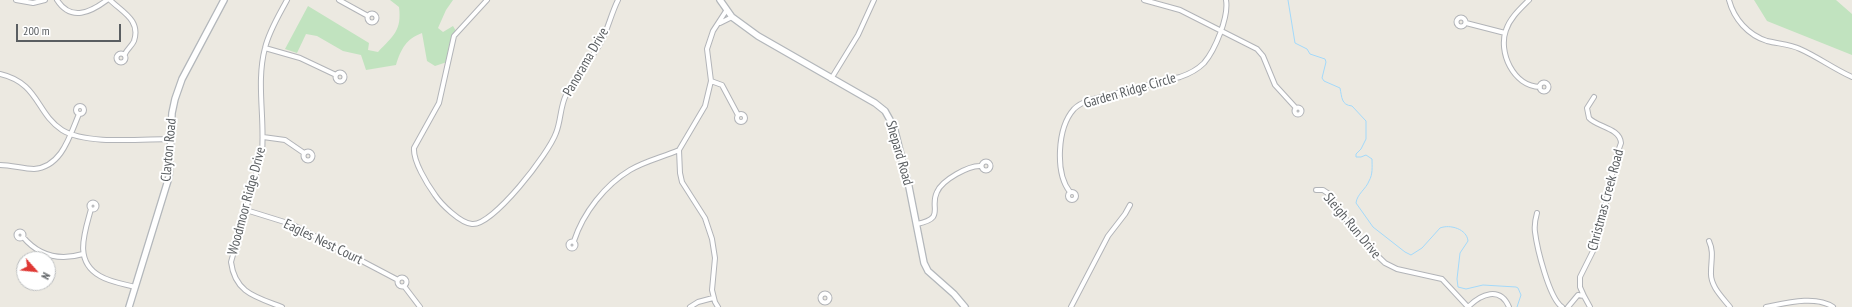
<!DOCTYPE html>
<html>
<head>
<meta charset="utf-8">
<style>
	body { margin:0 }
	#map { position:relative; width:1852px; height:307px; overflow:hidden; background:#ece9e1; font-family:"PT Sans Narrow",sans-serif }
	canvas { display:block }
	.north { position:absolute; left:16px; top:251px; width:40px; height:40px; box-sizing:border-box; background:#fff; border:1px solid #bdbfc0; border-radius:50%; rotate:117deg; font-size:11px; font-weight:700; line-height:16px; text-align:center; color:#5a5e61 }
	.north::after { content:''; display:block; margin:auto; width:14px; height:18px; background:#df3834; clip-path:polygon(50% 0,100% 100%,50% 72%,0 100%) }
	.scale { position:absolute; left:16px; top:24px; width:105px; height:18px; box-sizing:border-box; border:2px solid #5a5e61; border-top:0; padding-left:5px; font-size:12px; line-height:14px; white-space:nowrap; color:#5a5e61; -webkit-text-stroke:3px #fff; paint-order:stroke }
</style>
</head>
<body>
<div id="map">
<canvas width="1852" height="307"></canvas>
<div class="north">N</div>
<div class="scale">200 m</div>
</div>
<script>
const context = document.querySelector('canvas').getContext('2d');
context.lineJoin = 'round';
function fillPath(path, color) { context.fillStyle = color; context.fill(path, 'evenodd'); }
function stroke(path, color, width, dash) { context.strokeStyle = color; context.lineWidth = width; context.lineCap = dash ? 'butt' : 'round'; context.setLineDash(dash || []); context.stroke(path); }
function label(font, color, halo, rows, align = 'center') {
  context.font = font + ' "PT Sans Narrow",sans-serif'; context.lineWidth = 4; context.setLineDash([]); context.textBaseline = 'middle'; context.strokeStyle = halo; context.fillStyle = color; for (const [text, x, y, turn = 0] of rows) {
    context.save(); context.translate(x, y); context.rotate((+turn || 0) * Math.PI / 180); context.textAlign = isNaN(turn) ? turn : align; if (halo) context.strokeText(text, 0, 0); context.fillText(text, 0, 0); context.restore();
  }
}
fillPath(new Path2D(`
	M390,0h63l-7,10 -8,18 5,4 10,-6 3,5 -7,14 -2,17 -12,4 -8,-5 -5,-28c-16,6 -21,16 -26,32l-30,5 -5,-15 -18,-4 -26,-15 -11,-2 -9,19 -12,-4 23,-43 61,37 -1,7 10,2c15,-16 24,-21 21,-45z
	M1754,0h82l16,14v41l-85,-34z`), '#c1e3bf');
stroke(new Path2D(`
	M1288,0l7,43 12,6 3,5 15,5 1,3 -4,16 2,3 16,7c2,9 1,17 12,18l14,15v18l-5,10 -5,5v3h5l5,-2 6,4c0,8 1,15 -3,22 -3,8 -12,13 -13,22l17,24 32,25 6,3 11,-7 18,-20c10,-4 27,1 28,13l-8,12 -3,26 1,8 8,2 17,-4 33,2 2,1 3,7 -4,12`), '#a3d9fa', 1);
const street = new Path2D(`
	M16,0l17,3 12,-3
	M57,0c14,22 34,12 50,0
	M110,0c12,12 31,20 24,41 -2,5 -7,8 -9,13
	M339,0l29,16
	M487,0l-33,36 -15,67 -25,45c-1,13 13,36 21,47 6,9 25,28 37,29 21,2 77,-71 84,-91 5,-12 4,-26 10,-38 8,-19 25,-34 35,-53 7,-13 10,-28 17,-42
	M1144,0l36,10 77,39 6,7 12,29 21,23
	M1529,0c-9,9 -19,18 -23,30 -8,22 7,56 34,57
	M1729,0c5,19 19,35 38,41 12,3 23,3 33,8 18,8 34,20 52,28
	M367.5 18a4.5 4.5 0 1 1 9 0a4.5 4.5 0 1 1-9 0Z
	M1456.5 22a4.5 4.5 0 1 1 9 0a4.5 4.5 0 1 1-9 0Z
	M720,23l12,-6
	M1466,23l39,10
	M265,48l35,10 36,17
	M116.5 58a4.5 4.5 0 1 1 9 0a4.5 4.5 0 1 1-9 0Z
	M335.5 77a4.5 4.5 0 1 1 9 0a4.5 4.5 0 1 1-9 0Z
	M0,74c39,9 36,39 62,56 24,15 80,9 109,9
	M831,79l27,-44 16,-35
	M711,81l11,4 16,30
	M1539.5 87a4.5 4.5 0 1 1 9 0a4.5 4.5 0 1 1-9 0Z
	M76 110a4 4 0 1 1 8 0a4 4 0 1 1-8 0Z
	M1294.5 111a3.5 3.5 0 1 1 7 0a3.5 3.5 0 1 1-7 0Z
	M737 118a4 4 0 1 1 8 0a4 4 0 1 1-8 0Z
	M263,137l22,3 19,13
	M303.5 156a4.5 4.5 0 1 1 9 0a4.5 4.5 0 1 1-9 0Z
	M981.5 166a4.5 4.5 0 1 1 9 0a4.5 4.5 0 1 1-9 0Z
	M0,165c12,0 23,4 34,4 28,-2 36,-34 45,-55
	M1316,190h7l6,4 29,43 27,26 12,6 45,10 26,28
	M1068 196a4 4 0 1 1 8 0a4 4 0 1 1-8 0Z
	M1070,192c-15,-19 -13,-64 4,-83 4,-4 10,-7 16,-9l90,-23c9,-3 17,-7 24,-14 11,-13 25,-46 22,-63
	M89.5 206a3.5 3.5 0 1 1 7 0a3.5 3.5 0 1 1-7 0Z
	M91,209c-6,23 -18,52 9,67 10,6 24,8 35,11
	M246,210l45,14 14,7 93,49
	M1537,213c-2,7 -3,12 -2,19 2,16 14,66 27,75
	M917,224c29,-6 12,-16 20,-32 5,-12 32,-27 44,-26
	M16.5 235a3.5 3.5 0 1 1 7 0a3.5 3.5 0 1 1-7 0Z
	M23,237c16,19 36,24 60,17
	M574,241c9,-28 31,-56 56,-71 15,-9 33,-13 49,-20
	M1709,241c5,11 2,19 2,31 -1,14 11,25 19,35
	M568.5 245a3.5 3.5 0 1 1 7 0a3.5 3.5 0 1 1-7 0Z
	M397.5 282a4.5 4.5 0 1 1 9 0a4.5 4.5 0 1 1-9 0Z
	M404,286l16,21
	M820.5 298a4.5 4.5 0 1 1 9 0a4.5 4.5 0 1 1-9 0Z
	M1584,296l-4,-9v-10l18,-36 17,-81 6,-17c-1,-15 -24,-16 -32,-25l-2,-10 7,-11
	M282,307c-26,-10 -47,-14 -51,-45l31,-109c3,-35 -6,-71 3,-105 4,-17 14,-33 22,-48
	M690,307l8,-5 15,-4
	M718,307l-3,-5 -3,-12 3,-32 -3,-19 -7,-21 -23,-36 -2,-9 -1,-23 26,-44 6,-25 -4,-32 6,-18 13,-20
	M1071,307l37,-71 17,-22 5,-9
	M1468,307c13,-13 32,-21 41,0
	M1568,307l10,-12 6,1 6,11
	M1766,307c20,-4 50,-12 67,0`);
const secondary = new Path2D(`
	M720,0l12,17 26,19 117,67 10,8 9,16 15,60 15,76 4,8 26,23 11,13
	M129,307l40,-130 3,-64 3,-14 7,-20 42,-79`);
stroke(street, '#b2b4b8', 6);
stroke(secondary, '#b3b7bb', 8);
stroke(street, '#fff', 4);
stroke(secondary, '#fff', 5.5);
label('14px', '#5a5e61', '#fff', [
	["Panorama Drive",586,62,-60],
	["Garden Ridge Circle",1130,91,-16],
	["Clayton Road",169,150,-85],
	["Shepard Road",899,153,74],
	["Christmas Creek Road",1606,200,-75],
	["Woodmoor Ridge Drive",247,201,-75],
	["Sleigh Run Drive",1352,226,50],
	["Eagles Nest Court",323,242,26]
]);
</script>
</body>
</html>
